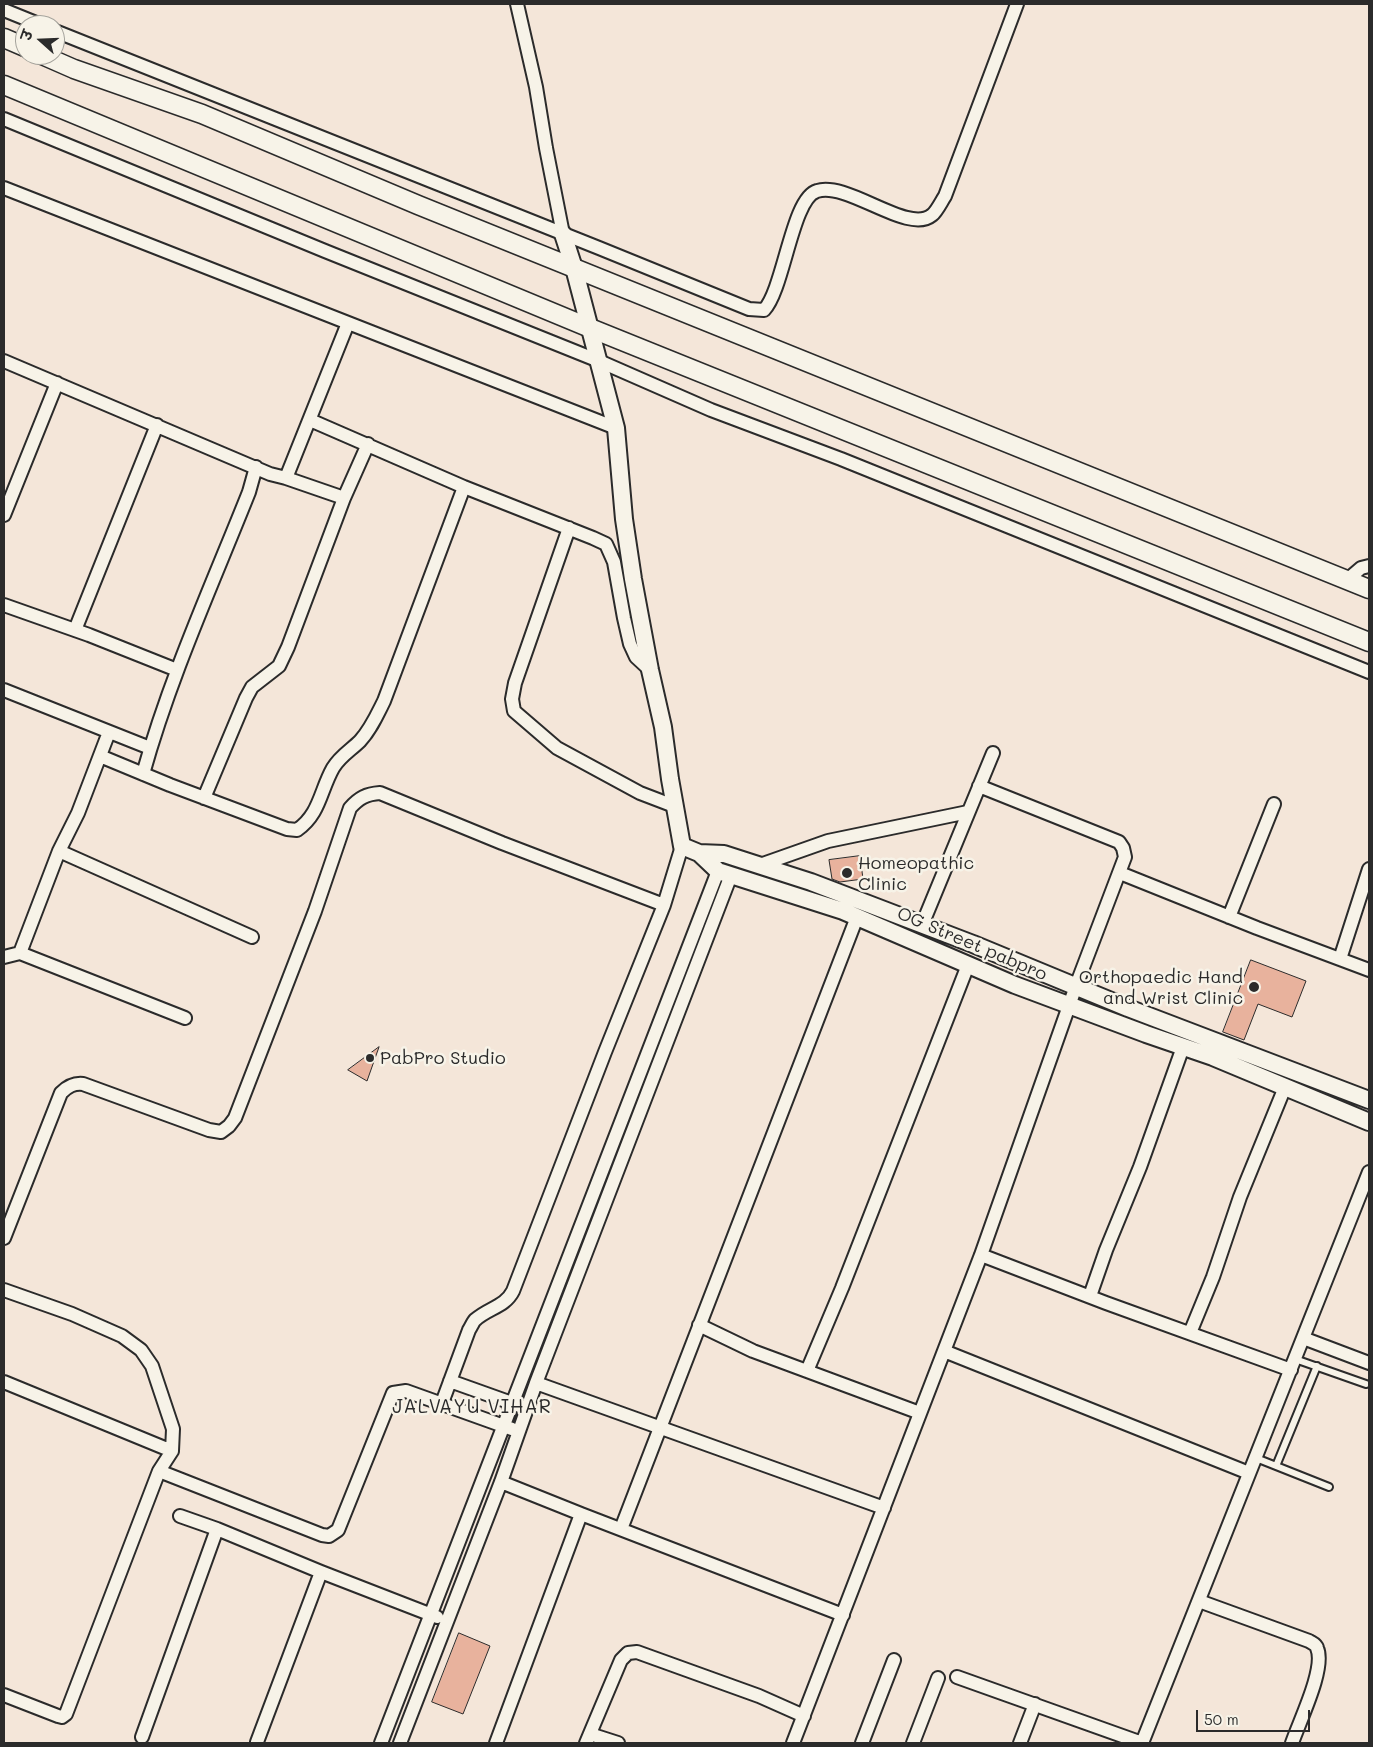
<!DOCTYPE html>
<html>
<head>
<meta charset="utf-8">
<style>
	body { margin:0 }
	#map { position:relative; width:1373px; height:1747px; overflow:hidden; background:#f4e6d9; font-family:Mali,"Playpen Sans Deva",sans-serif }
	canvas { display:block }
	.frame { position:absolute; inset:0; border:5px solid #2b2b2b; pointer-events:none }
	.north { position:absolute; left:15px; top:15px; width:50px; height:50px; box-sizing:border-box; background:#f7f3e8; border:1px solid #a5a39c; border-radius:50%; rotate:290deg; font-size:14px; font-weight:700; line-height:20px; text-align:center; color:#2b2b2b }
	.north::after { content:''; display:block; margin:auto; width:18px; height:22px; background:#2b2b2b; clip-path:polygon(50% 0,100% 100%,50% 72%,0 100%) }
	.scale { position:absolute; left:1196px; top:1710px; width:114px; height:22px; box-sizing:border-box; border:2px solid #2b2b2b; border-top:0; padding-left:6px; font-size:15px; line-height:18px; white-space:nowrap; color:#2b2b2b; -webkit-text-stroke:4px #f7f3e8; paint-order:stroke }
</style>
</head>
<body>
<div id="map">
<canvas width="1373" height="1747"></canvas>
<div class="frame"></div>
<div class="north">उ</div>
<div class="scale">50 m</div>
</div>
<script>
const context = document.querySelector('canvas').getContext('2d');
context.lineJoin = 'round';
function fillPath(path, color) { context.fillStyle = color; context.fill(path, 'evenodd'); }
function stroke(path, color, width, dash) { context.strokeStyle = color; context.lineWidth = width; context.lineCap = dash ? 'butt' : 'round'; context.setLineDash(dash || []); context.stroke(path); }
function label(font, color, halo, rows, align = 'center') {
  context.font = font + ' Mali,sans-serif'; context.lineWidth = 5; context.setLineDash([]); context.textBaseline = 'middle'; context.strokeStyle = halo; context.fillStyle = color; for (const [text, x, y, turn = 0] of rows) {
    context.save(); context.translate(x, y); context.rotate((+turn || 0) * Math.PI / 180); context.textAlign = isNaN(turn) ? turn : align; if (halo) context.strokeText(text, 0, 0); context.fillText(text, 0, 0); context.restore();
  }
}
const building = new Path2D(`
	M860,856l3,23 -23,3 -8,-3 -3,-19z
	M1251,960l55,21 -14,36 -34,-13 -14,36 -21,-8z
	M379,1047l-12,34 -19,-11z
	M459,1633l31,13 -27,68 -31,-12z`);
fillPath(building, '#e8b29d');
stroke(building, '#2b2b2b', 1);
const service = new Path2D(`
	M1295,1359l71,25
	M1256,1458l73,29
	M1276,1466l41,-100`);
const minor = new Path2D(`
	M517,4l19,83 10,61 17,86
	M4,10l37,15
	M55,31l544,217 150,61 15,1c20,-21 28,-112 53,-119 31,-10 91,44 115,24 5,-4 9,-13 13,-19l72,-192
	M4,119l321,132 274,110 112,49 130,49 528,213
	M4,188l612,240
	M4,361l266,113 16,4 62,-155
	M310,420l154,67 129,51 13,6 8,18 10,56 6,26 6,13 14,13
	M286,478l58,20
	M4,515l53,-132
	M569,528l-54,155 -3,16 2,12 43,37 83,45 34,13
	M1347,580l14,-12 8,-2
	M4,605l85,30 88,35
	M75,630l82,-205
	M4,690l146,58
	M109,732l-31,81 -19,38 -39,102 165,65
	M100,756l70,29 117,44 10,1c23,-16 23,-39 36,-62 7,-12 18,-18 27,-27 11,-12 17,-26 24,-40l80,-214
	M143,774c27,-97 69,-189 106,-282l7,-25
	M204,798l42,-100 6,-11 27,-21 9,-19 56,-149 24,-54
	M59,851l193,86
	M760,865l68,-24 140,-29
	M1120,873l137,55 112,42
	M1229,917l45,-113
	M922,925l71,-172
	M4,957l16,-4
	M1340,959l29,-90
	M4,1238l57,-145c7,-7 13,-10 22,-9l126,46 12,2 8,-6 6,-8 80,-207 35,-103c9,-10 16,-14 30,-15l122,50 162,62
	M981,1255l125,48 185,67
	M4,1290l68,24 50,22 19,14 11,16 21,63 -1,22
	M1090,1296l16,-46 34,-83 43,-120
	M699,1325l54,26 167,62
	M1190,1333l23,-56 27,-80 45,-110
	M1303,1338l66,25
	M944,1351l305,122
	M807,1371l35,-83 126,-323
	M450,1381l70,25
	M4,1382l168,69 -13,20
	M536,1383l348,125
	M442,1403l27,-73c2,-3 4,-8 6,-10 13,-12 30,-13 38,-29l92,-239 59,-147 18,-59
	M581,1514l262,101
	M180,1516l37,13
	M621,1529l236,-612
	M1199,1601l110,40c3,2 7,3 8,7 9,20 -18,74 -25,95
	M957,1677l185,66
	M4,1695l54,21 4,1 4,-3 93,-243 163,64 7,1 9,-6 55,-137 13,-2 106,38
	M590,1734l28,9
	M142,1737l75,-208 104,43 116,45
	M257,1742l64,-170
	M381,1743l337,-872
	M400,1743l101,-261 35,-99 195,-508
	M496,1743l85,-229 -80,-32
	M586,1743l35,-83 7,-7 9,-1 122,44 45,20
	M793,1743l188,-488 95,-269 49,-129 -2,-9 -4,-6 -140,-56
	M862,1743l32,-83
	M913,1743l25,-65
	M1020,1743l15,-39
	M1142,1743l227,-571`);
const tertiary = new Path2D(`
	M563,234l11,34 42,160 8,91 9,60 17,91 13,57 7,52 12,67 17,7 19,18 125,40 172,74 131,49 67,23 156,65
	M699,853l25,1 87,28 162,62 155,64 241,92`);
const secondary = new Path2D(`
	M4,38l21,9
	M42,55l32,14 128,45 216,91 951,384
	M4,85l586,243 779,314`);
stroke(service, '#2b2b2b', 10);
stroke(minor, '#2b2b2b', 16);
stroke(tertiary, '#2b2b2b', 20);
stroke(secondary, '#2b2b2b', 21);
stroke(service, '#f7f3e8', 6);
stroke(minor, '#f7f3e8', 12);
stroke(tertiary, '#f7f3e8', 16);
stroke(secondary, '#f7f3e8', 18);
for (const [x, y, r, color] of [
	[847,873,6,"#2b2b2b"],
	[1254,987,6,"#2b2b2b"],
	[370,1058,5,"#2b2b2b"]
]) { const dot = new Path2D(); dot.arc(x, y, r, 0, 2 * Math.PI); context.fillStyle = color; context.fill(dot); stroke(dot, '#f7f3e8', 2); }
label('18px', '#2b2b2b', '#f7f3e8', [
	["Homeopathic",858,863],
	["Clinic",858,884],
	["Orthopaedic Hand",1243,977,"right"],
	["and Wrist Clinic",1243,998,"right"],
	["PabPro Studio",380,1058]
], 'left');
label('18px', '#2b2b2b', '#f7f3e8', [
	["OG Street pabpro",972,944,23]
]);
context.letterSpacing = '1px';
label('19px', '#2b2b2b', '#f7f3e8', [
	["JALVAYU VIHAR",472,1407]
]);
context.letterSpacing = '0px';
</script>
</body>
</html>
